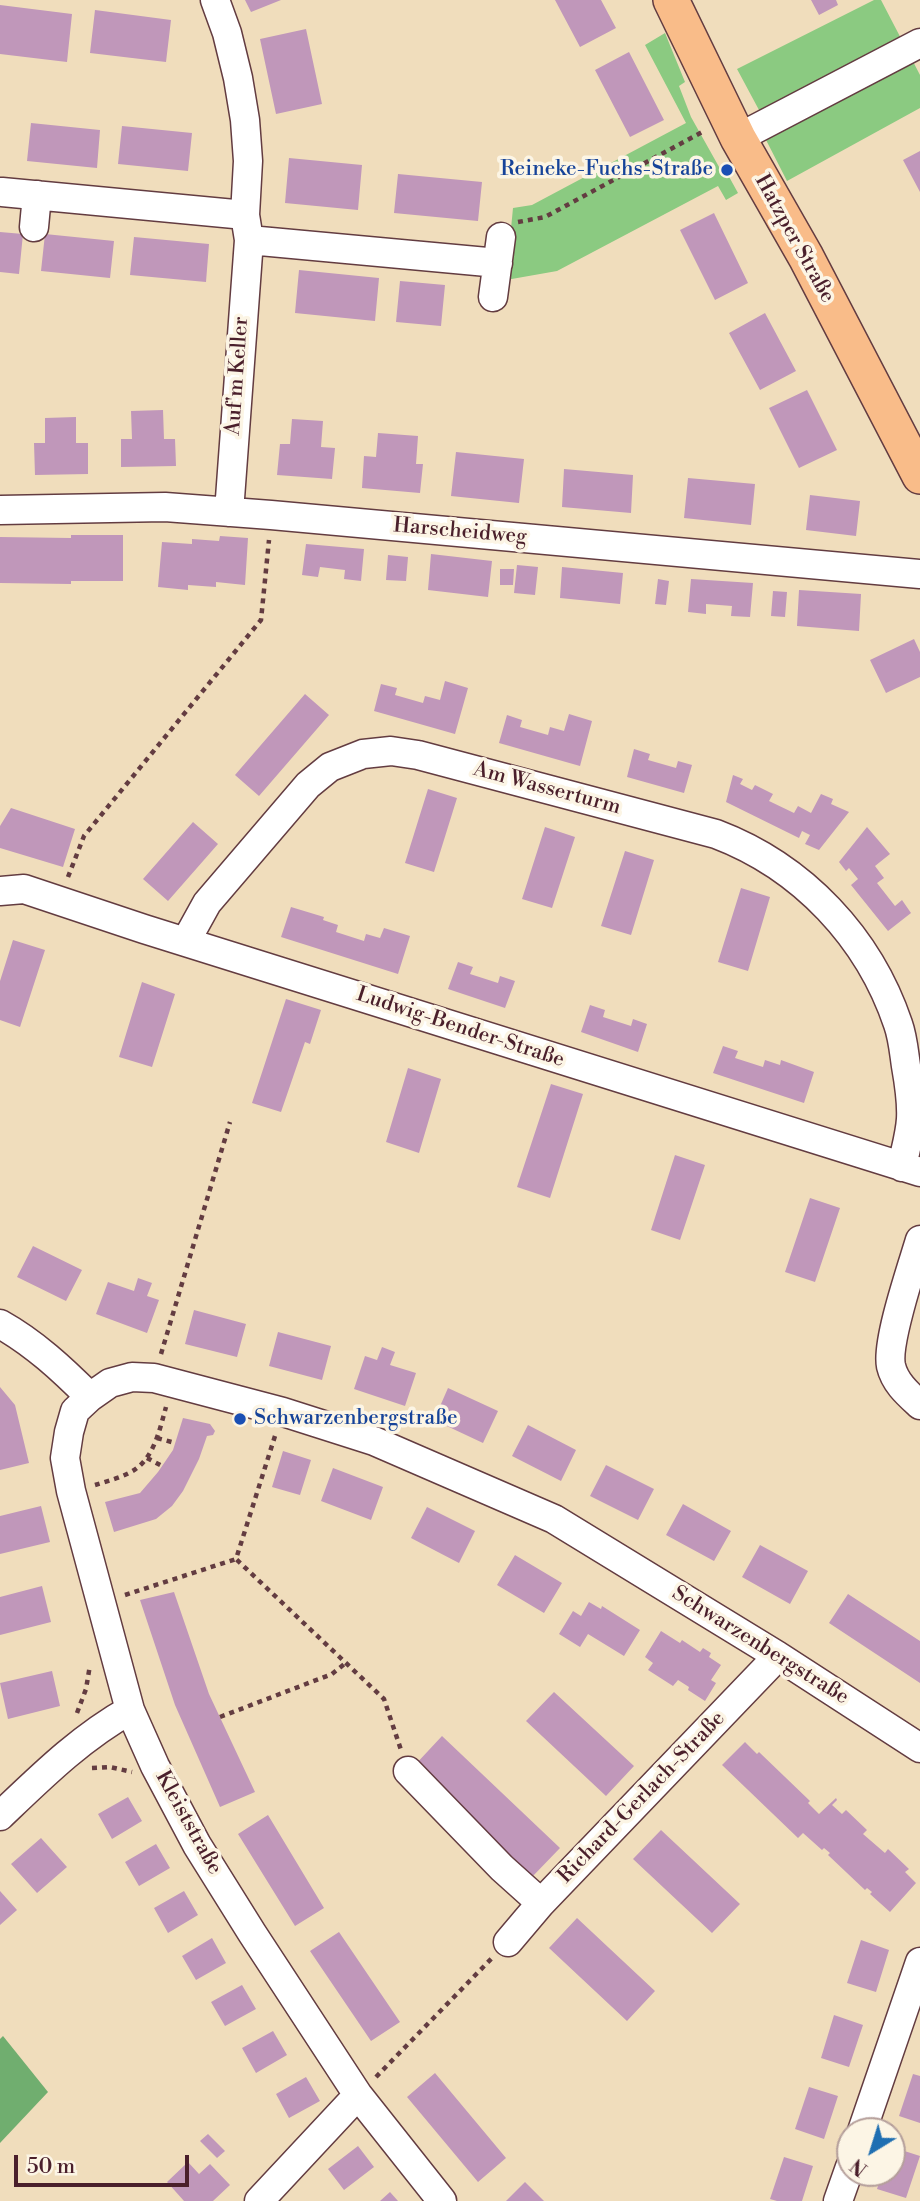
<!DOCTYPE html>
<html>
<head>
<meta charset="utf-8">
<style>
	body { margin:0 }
	#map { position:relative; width:920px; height:2201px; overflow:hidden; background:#f0ddbc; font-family:"Libre Bodoni",serif }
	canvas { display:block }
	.north { position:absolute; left:836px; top:2117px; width:70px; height:70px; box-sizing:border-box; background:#fcf5e5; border:2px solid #b59f9b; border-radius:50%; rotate:218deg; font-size:19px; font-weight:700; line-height:28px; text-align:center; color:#4a1f2b }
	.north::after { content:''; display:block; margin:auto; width:24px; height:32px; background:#1f6fb2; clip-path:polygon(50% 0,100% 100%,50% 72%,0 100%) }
	.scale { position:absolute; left:14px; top:2155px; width:175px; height:32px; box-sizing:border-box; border:4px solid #4a1f2b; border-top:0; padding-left:9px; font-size:21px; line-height:24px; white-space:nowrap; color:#4a1f2b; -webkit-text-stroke:5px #fcf5e5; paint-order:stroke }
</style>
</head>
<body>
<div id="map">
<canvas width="920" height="2201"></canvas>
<div class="north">N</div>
<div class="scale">50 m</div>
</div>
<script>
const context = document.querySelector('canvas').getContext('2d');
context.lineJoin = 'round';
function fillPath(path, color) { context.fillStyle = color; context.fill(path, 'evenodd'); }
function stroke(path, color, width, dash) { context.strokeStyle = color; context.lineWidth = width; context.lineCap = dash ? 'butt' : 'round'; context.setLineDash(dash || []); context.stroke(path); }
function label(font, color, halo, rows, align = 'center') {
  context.font = font + ' "Libre Bodoni",serif'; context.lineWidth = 7; context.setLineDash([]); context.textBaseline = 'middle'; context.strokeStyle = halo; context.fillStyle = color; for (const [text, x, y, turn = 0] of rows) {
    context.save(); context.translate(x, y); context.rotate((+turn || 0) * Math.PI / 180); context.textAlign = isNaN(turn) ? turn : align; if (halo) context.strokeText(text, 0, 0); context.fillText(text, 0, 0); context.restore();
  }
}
fillPath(new Path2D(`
	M874,0h7l39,75v33l-133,73 -23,-45 -5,-26 -22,-41z
	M665,33l20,49 -6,4 12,31 32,57 4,-1 11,20 -12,7 -8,-14 -161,85 -51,9 7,-72 19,-3 154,-82 -41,-78z`), '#8bca81');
fillPath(new Path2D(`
	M3,2036l45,56 -48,51v-104z`), '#70ae6f');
fillPath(new Path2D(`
	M245,0h36l-30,12z
	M555,0h46l15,28 -36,19z
	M811,0h25l2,5 -19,10z
	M0,5l72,9 -5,48 -67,-8z
	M95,10l76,10 -5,42 -76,-9z
	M306,29l16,75 -46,10 -16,-75z
	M629,52l35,68 -34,17 -35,-67z
	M31,123l69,7 -3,38 -70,-7z
	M122,126l70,7 -4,38 -70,-7z
	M920,151v41l-17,-32z
	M289,158l73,7 -4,45 -73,-7z
	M398,174l84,8 -4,39 -84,-8z
	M714,213l34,70 -33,17 -35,-70z
	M0,232l23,2 -4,40 -19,-2z
	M45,234l69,7 -4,37 -69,-7z
	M134,237l75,7 -3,38 -76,-7z
	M299,270l80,8 -4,43 -80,-8z
	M400,281l45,4 -4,41 -45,-4z
	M765,313l31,58 -36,19 -31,-57z
	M807,390l30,60 -38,18 -30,-60z
	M163,410l1,29h11l1,27 -55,1v-28h11l-1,-28z
	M76,417v26h12v31l-53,1 -1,-32h11v-25z
	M292,419l31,2 -2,26 14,1 -3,31 -55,-4 3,-31h10z
	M378,433l40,3 -2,28h7l-3,29 -58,-5 2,-32 12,1z
	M456,452l68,7 -5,44 -68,-7z
	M564,469l69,6 -2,38 -69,-6z
	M688,478l67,6 -4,41 -67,-7z
	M810,495l50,6 -4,35 -50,-6z
	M71,535h52v46h-52v3l-71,-1v-46l71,1z
	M220,536l28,2 -3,47 -29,-3v5l-28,-2v5l-30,-3 4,-45 30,2v-5l27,2z
	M306,544l58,5 -3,32 -17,-2 1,-9 -25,-3 -2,10 -16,-2z
	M431,554l61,7 -4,36 -60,-7z
	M388,555l20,2 -2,24 -20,-1z
	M517,565l21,2 -3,28 -21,-2z
	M562,567l61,6 -3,31 -60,-6z
	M500,569h14l-1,16h-13z
	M658,579l11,2 -3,24 -11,-1z
	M691,579l62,4 -3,34 -19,-1 1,-10 -26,-2v10l-18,-2z
	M799,590l62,4 -2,37 -62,-5z
	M773,591l14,1 -2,25 -14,-1z
	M914,639l6,13v25l-34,16 -16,-33z
	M445,681l23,7 -13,46 -81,-23 7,-27 16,4 -2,7 28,8 2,-7 15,4z
	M305,694l24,21 -70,81 -24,-21z
	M569,714l23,7 -12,45 -81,-23 8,-28 15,5 -2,7 28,8 2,-8 14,4z
	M634,749l16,5 -2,6 28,8 2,-7 14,4 -8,28 -57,-16z
	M733,775l10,4 -3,5 12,6 3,-5 18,9 -4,7 25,12 4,-7 13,7 10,-19 12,5 -2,5 18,8 -30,38 -14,-6 5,-9 -8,-4 -3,7 -73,-36z
	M428,789l29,9 -23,74 -29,-9z
	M11,808l64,21 -12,38 -63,-19v-22z
	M193,822l25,22 -50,57 -25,-22z
	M545,827l30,10 -23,71 -30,-9z
	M867,827l23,27 -15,12 9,12 -7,5 18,23 7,-6 9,13 -23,18 -37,-46 7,-6 -9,-11 -3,3 -7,-9z
	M625,851l29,9 -23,75 -30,-9z
	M741,888l29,9 -22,74 -30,-9z
	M291,907l33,10 -1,3 15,5 -2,7 28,9 2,-7 14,4 4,-10 26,8 -12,38 -117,-37z
	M13,940l32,10 -25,77 -20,-7v-39z
	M458,962l15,5 -3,7 28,9 2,-7 15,5 -10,27 -57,-19z
	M142,982l33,12 -23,73 -33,-10z
	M286,999l35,11 -11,34 -5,-2 -24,70 -29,-9z
	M590,1005l15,5 -2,7 28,9 2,-7 14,5 -9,28 -57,-20z
	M723,1046l15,5 -3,7 28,9 2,-7 15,5 1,-5 33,12 -10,31 -91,-30z
	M408,1068l33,11 -22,74 -33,-11z
	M551,1084l32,10 -33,104 -33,-11z
	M675,1155l30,10 -25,75 -29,-10z
	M810,1198l30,10 -25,74 -30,-10z
	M33,1246l49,24 -16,31 -49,-24z
	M138,1278l14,5 -5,13 12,4 -12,33 -51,-19 12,-32 26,9z
	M194,1310l52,14 -9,33 -52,-13z
	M278,1332l53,14 -9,34 -53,-14z
	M382,1347l13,5 -5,13 26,8 -11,33 -51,-17 11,-33 12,4z
	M0,1387l15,18 14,58 -29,7z
	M448,1388l50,23 -15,32 -49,-23z
	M183,1418l27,6 5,7 -2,4 -6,1 -8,23 -16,32 -11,15 -16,13 -42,13 -9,-30 35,-9 18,-21 15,-22z
	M528,1425l48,25 -15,31 -49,-25z
	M283,1451l28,9 -11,35 -28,-8z
	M606,1465l48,24 -16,31 -48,-24z
	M333,1468l50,19 -12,33 -50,-19z
	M683,1504l48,27 -17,30 -48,-26z
	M41,1506l9,36 -50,12v-38z
	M427,1507l48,24 -16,32 -48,-25z
	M760,1545l48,26 -18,33 -48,-27z
	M515,1555l47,28 -18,30 -47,-28z
	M42,1586l9,36 -51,13v-38z
	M174,1592l35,102 46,98 -35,15 -45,-102 -35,-105z
	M848,1594l72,47v42l-91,-60z
	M589,1602l12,7 1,-3 38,24 -16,26 -36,-22 -8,13 -21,-13 14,-23 8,5z
	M661,1631l19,12 2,-3 18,12 3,-4 8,5 -2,4 12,8 -10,15 5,3 -11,18 -17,-11 1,-3 -11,-7 -5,6 -25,-16 5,-7 -8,-6z
	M52,1671l8,35 -52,13 -8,-36z
	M554,1692l80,74 -28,30 -80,-75z
	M442,1736l118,112 -28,29 -118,-111z
	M745,1742l12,12 2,-2 51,49 -2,2 11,11 17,-16 1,2 -5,5 10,9 4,-4 21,20 -4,4 22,19 3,-4 21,20 -4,3 11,11 -26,29 -20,-18 2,-2 -5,-4 -2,2 -37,-35 2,-2 -6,-5 -2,2 -19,-17 -5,5 -76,-73z
	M128,1797l14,24 -30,18 -14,-25z
	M268,1815l56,93 -29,18 -57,-92z
	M661,1830l79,74 -28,29 -79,-74z
	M41,1838l26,29 -30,26 -26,-29z
	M156,1844l14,24 -31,18 -14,-24z
	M0,1891l17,19 -17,15z
	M184,1891l14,24 -30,18 -14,-25z
	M577,1918l78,73 -28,30 -78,-73z
	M339,1932l61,90 -29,19 -61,-90z
	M212,1938l14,25 -30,17 -14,-24z
	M861,1940l28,10 -13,42 -29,-9z
	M242,1985l14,24 -31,17 -14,-24z
	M834,2015l29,10 -14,42 -28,-9z
	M273,2031l14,24 -31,18 -14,-25z
	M435,2073l71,85 -28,24 -71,-85z
	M913,2074l7,2v47l-21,-7z
	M306,2077l14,24 -31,17 -13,-24z
	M809,2087l29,9 -14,43 -29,-10z
	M208,2134l17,17 -8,7 -17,-17z
	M358,2146l16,21 -30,23 -16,-21z
	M892,2147l28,9 -14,42 -29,-9 5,-16h10z
	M784,2157l29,9 -11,35h-25l-7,-2z
	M188,2162l11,12 11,-10 20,21 -17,16h-29l-17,-19z
	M525,2182l19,19h-38z
	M390,2192l8,9h-18z`), '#c097ba');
const minor = new Path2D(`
	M215,0l12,33 11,45 7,42 3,41 -3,54 4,25 -20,272
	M738,138l182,-95
	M2,192l243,23
	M34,227l3,-32
	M249,240l249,23
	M493,297l8,-60
	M0,510l165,-3 106,8 649,59
	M0,891l24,-2 120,40 776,243
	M186,941l21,-38 101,-118 22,-18 33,-13 28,-3 27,4 298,79c87,33 153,104 182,190 5,14 6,29 8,42 3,17 6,36 5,53 -1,16 -6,32 -9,48
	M920,1240c-8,27 -34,102 -29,126 4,17 17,28 29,39
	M0,1324c34,19 62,45 90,73
	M408,1771l94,97 39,35
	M0,1816c41,-39 80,-78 130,-106
	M508,1942l33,-39 237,-247
	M862,2131l58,-169
	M259,2201l99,-106
	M442,2201l-84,-106 -106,-162 -55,-88 -42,-79 -25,-56 -59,-219 -6,-33 4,-26 6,-21 15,-14 20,-14 22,-6 22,1 129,34 91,29 180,78 224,137 142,92
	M838,2201l12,-34`);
const major = new Path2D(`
	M671,0l67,138 68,119 114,219`);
stroke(minor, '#633c41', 31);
stroke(major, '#633c41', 38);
stroke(new Path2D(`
	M518,222l27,-5 159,-86
	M68,877l16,-41 177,-216 8,-80
	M161,1354l69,-232
	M275,1436l-39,123 148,140 17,51
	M157,1438l18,5
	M147,1458l15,8
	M95,1485c13,-4 32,-9 42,-17 18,-14 23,-40 29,-61
	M125,1595l111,-36
	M77,1713l9,-24 4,-24
	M220,1717l112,-43 15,-12
	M92,1768l18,-1 22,5
	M376,2077l116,-119`), '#633c41', 4.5, [5, 5]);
stroke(minor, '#fff', 28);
stroke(major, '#f9bc89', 35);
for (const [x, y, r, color] of [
	[727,170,7,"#1a4fb4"],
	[240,1419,7,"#1a4fb4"]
]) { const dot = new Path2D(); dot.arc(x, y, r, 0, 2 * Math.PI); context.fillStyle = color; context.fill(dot); stroke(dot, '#fcf5e5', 2.5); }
label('21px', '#164399', '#fcf5e5', [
	["Reineke-Fuchs-Straße",713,170],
	["Schwarzenbergstraße",254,1419,"left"]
], 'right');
label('21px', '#4a1f2b', '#fcf5e5', [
	["Hatzper Straße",794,239,61],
	["Auf'm Keller",238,376,-86],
	["Harscheidweg",460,532,5],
	["Am Wasserturm",547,789,15],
	["Ludwig-Bender-Straße",460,1028,18],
	["Schwarzenbergstraße",760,1646,32],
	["Richard-Gerlach-Straße",642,1798,-46],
	["Kleiststraße",188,1823,61]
]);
</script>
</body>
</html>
